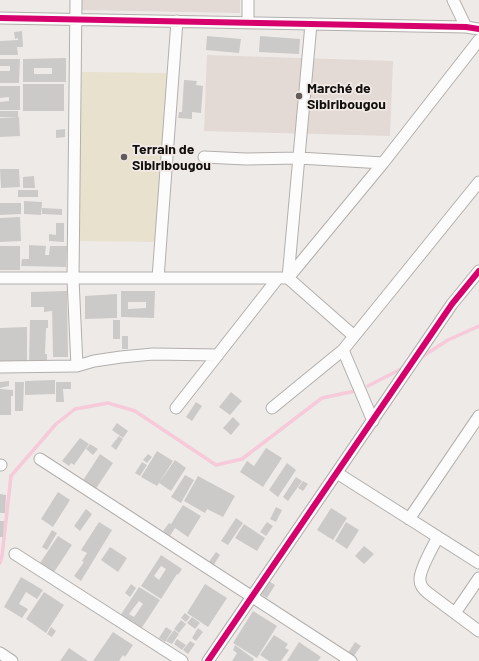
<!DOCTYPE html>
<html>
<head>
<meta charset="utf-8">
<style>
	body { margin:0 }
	canvas { display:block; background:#eeeae8 }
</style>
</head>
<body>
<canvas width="479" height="661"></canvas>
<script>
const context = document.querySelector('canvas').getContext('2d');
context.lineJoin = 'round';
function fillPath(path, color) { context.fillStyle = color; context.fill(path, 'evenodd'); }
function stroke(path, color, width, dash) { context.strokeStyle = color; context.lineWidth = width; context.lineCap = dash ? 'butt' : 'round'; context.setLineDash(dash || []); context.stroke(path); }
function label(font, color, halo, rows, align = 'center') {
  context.font = font + ' Barlow,sans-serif'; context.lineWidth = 3.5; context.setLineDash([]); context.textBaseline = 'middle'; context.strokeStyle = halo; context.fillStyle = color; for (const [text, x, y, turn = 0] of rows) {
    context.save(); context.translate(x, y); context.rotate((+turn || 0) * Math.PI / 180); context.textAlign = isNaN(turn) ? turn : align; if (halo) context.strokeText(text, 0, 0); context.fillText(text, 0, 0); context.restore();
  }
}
fillPath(new Path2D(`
	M77,0h163v13l-163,-3z
	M207,55l186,6 -3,75 -186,-5z`), '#e3dad5');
fillPath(new Path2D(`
	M82,72l88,1 -4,169 -88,-1z`), '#e7e1ce');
stroke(new Path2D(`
	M420,358l28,-18 31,-14
	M368,386l37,-19
	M0,563l2,-7 9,-80 45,-52 19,-15 33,-6 27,8 81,54 26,-6 80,-61 33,-7`), '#f6cad9', 3.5);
fillPath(new Path2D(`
	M22,31l1,16h-6l1,8h-18v-14l18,-1v-2l-3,1 -1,-7z
	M207,36l34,3 -2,14 -33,-3z
	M260,36l40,3 -1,15 -40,-2z
	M66,58v24h-43v-23zM34,68h18v6h-18z
	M0,59h20l-1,24h-19v-12h10v-5h-10z
	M184,80l13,1 -1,4 7,1 -2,27 -9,-1v7l-14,-1 1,-6h3z
	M23,84h41v27h-41z
	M0,86h20v24h-20v-8l9,-1v-4l-9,1z
	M0,111h18v6h-18z
	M19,117l1,19 -20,1v-19z
	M65,129v8l-9,1v-8z
	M0,169h19l1,18 -19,1z
	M34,176l1,12h-12v-11z
	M18,190h20v7h-20z
	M24,201l18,1 -1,13 -17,-1z
	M0,203h21v11l-21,1z
	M42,208l20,1v6l-20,-1z
	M20,217l1,24 -21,1v-24z
	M56,223h8v19l-15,-1v-7l7,1z
	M29,245l17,1 -1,9h4l1,-9h17l-1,21 -45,-1 1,-7h7z
	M0,246h20v24h-20z
	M67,291l1,66h-15l-1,-50v4l-8,1v-5h-13v-15z
	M121,291h34l-1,27 -33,-1zM128,302h18v6l-18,1z
	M117,294v24l-32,1v-23z
	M30,320h18v8h-2l-1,26h2v9h-18z
	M113,320h7v19h-7z
	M27,327v35h-27v-34z
	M122,336h6v13h-6z
	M55,380v14l-30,1v-14z
	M9,381v5l-9,2v-6z
	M15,382h9l-1,29h-8z
	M56,382h15v7h-8l1,13h-8z
	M0,389l13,1v6h-2v19h-11z
	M231,392l11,9 -12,14 -11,-8z
	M196,402l6,4 -10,15 -6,-4z
	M233,417l7,7 -9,11 -8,-7z
	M117,423l11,8 -5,7 -11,-8z
	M119,436l4,3 -7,11 -5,-4z
	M80,438l9,6 -15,21 -3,-2 -2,3 -7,-5z
	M90,444l8,5 -5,6 -7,-6z
	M266,448l16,10 -19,29 -23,-15 7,-11 7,5z
	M157,451l16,10 -16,25 -16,-9z
	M100,454l13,9 -18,27 -13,-8z
	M148,454l4,3 -5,6 -4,-3z
	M175,460l11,8 -15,23 -12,-8z
	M142,462l5,3 -7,11 -5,-3z
	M287,463l9,7 -18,27 -9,-7z
	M185,475l9,5 -13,23 -10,-6z
	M198,476l37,20 -12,21 -16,-8 -2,4 -21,-12z
	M296,477l6,4 -14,20 -5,-4z
	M303,481l5,3 -5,7 -5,-3z
	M58,492l12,8 -17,27 -12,-8z
	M0,494l6,1 -1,18h-5z
	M183,505l18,11 -13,21 -13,-9 -5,8 -7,-5 6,-8 2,1z
	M276,507l6,3 -6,12 -6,-3z
	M331,508l16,10 -14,22 -16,-10z
	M86,509l6,5 -12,17 -6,-5z
	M236,518l7,5 -15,22 -7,-4z
	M0,521h4l-1,16h-3z
	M99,522l13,8 -31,51 -7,-5 10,-14 -2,-1 5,-8 -6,-3z
	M267,522l6,4 -7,10 -6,-4z
	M346,522l13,8 -12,19 -12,-8z
	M244,524l21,14 -8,13 -22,-13z
	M52,530l5,3 -10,17 -5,-3z
	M58,536l14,9 -18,27 -14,-9z
	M364,546l10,8 -10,10 -9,-8z
	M110,547l17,11 -9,14 -17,-12z
	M216,552l4,3 -7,11 -5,-3z
	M161,555l21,14 -4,6 -1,-1 -16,25 -20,-13zM161,566l5,3 -7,11 -5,-4z
	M21,577l22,13 -6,9 -11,-7 -7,12 9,5 -6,9 -18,-11z
	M269,581l6,4 -8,13 -6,-4z
	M131,584l5,4 -6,9 -5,-4z
	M205,584l22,14 -19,29 -21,-14z
	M139,587l21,13 -19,29 -21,-13zM139,601l4,3 -9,13 -5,-3z
	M44,592l20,13 -18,28 -20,-14z
	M253,611l24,15 -20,32 -24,-15z
	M185,613l5,4 -4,5 -5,-4z
	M192,617l8,6 -5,6 -8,-6z
	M181,620l5,4 -7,9 -5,-4z
	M51,627l5,4 -4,6 -5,-3z
	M166,627l6,4 -7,11 -6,-4z
	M198,628l5,4 -7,9 -4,-3z
	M174,630l5,4 -7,10 -6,-3z
	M113,632l20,13 -8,12 -2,-2 -4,6h-26z
	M274,635l14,9 -3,4 4,2 -8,11h-12l-9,-6z
	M177,639l9,6 -4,5 -8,-6z
	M190,641l5,3 -7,10 -5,-4z
	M299,642l22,15 -3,4h-31z
	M355,642l6,4 -8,11 -5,-4z
	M235,645l19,14 -1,2h-21l5,-8 -4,-3z
	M69,648l19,13h-28z`), '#cccac8');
const minor = new Path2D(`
	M76,0l-3,279 4,87
	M453,0l13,27
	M0,18l466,9 13,2
	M248,22v-22
	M204,157l42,2 53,-1 84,5
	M0,278h288l66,58
	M158,278l19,-257
	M288,278l95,-115 96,-123
	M288,278l23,-254
	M343,350l30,71
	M0,367l77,-1 17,-5 27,-4 32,-3 65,1
	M176,408l102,-130
	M272,408l71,-58 136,-168
	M40,459l311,202
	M0,465h1
	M337,473l142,90
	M409,519l70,-103
	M438,537c-5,9 -19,34 -18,43 0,6 4,10 8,13l51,38
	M15,554l167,107
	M455,613l24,-35
	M0,653l12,8
	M208,661l244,-357 27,-33`);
stroke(minor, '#b2afad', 13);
stroke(minor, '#fcfcfc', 11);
stroke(new Path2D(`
	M0,18l466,9 13,2
	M208,661l244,-357 27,-33`), '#d6006c', 6);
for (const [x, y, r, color] of [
	[299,96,4,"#5f5c5a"],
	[124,157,4,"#5f5c5a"]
]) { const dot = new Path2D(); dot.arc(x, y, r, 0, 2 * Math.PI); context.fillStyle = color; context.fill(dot); stroke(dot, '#f1e9e5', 1.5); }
label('bold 14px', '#12100e', '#f1e9e5', [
	["Marché de",307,88],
	["Sibiribougou",307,104],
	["Terrain de",132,149],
	["Sibiribougou",132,165]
], 'left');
</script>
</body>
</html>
